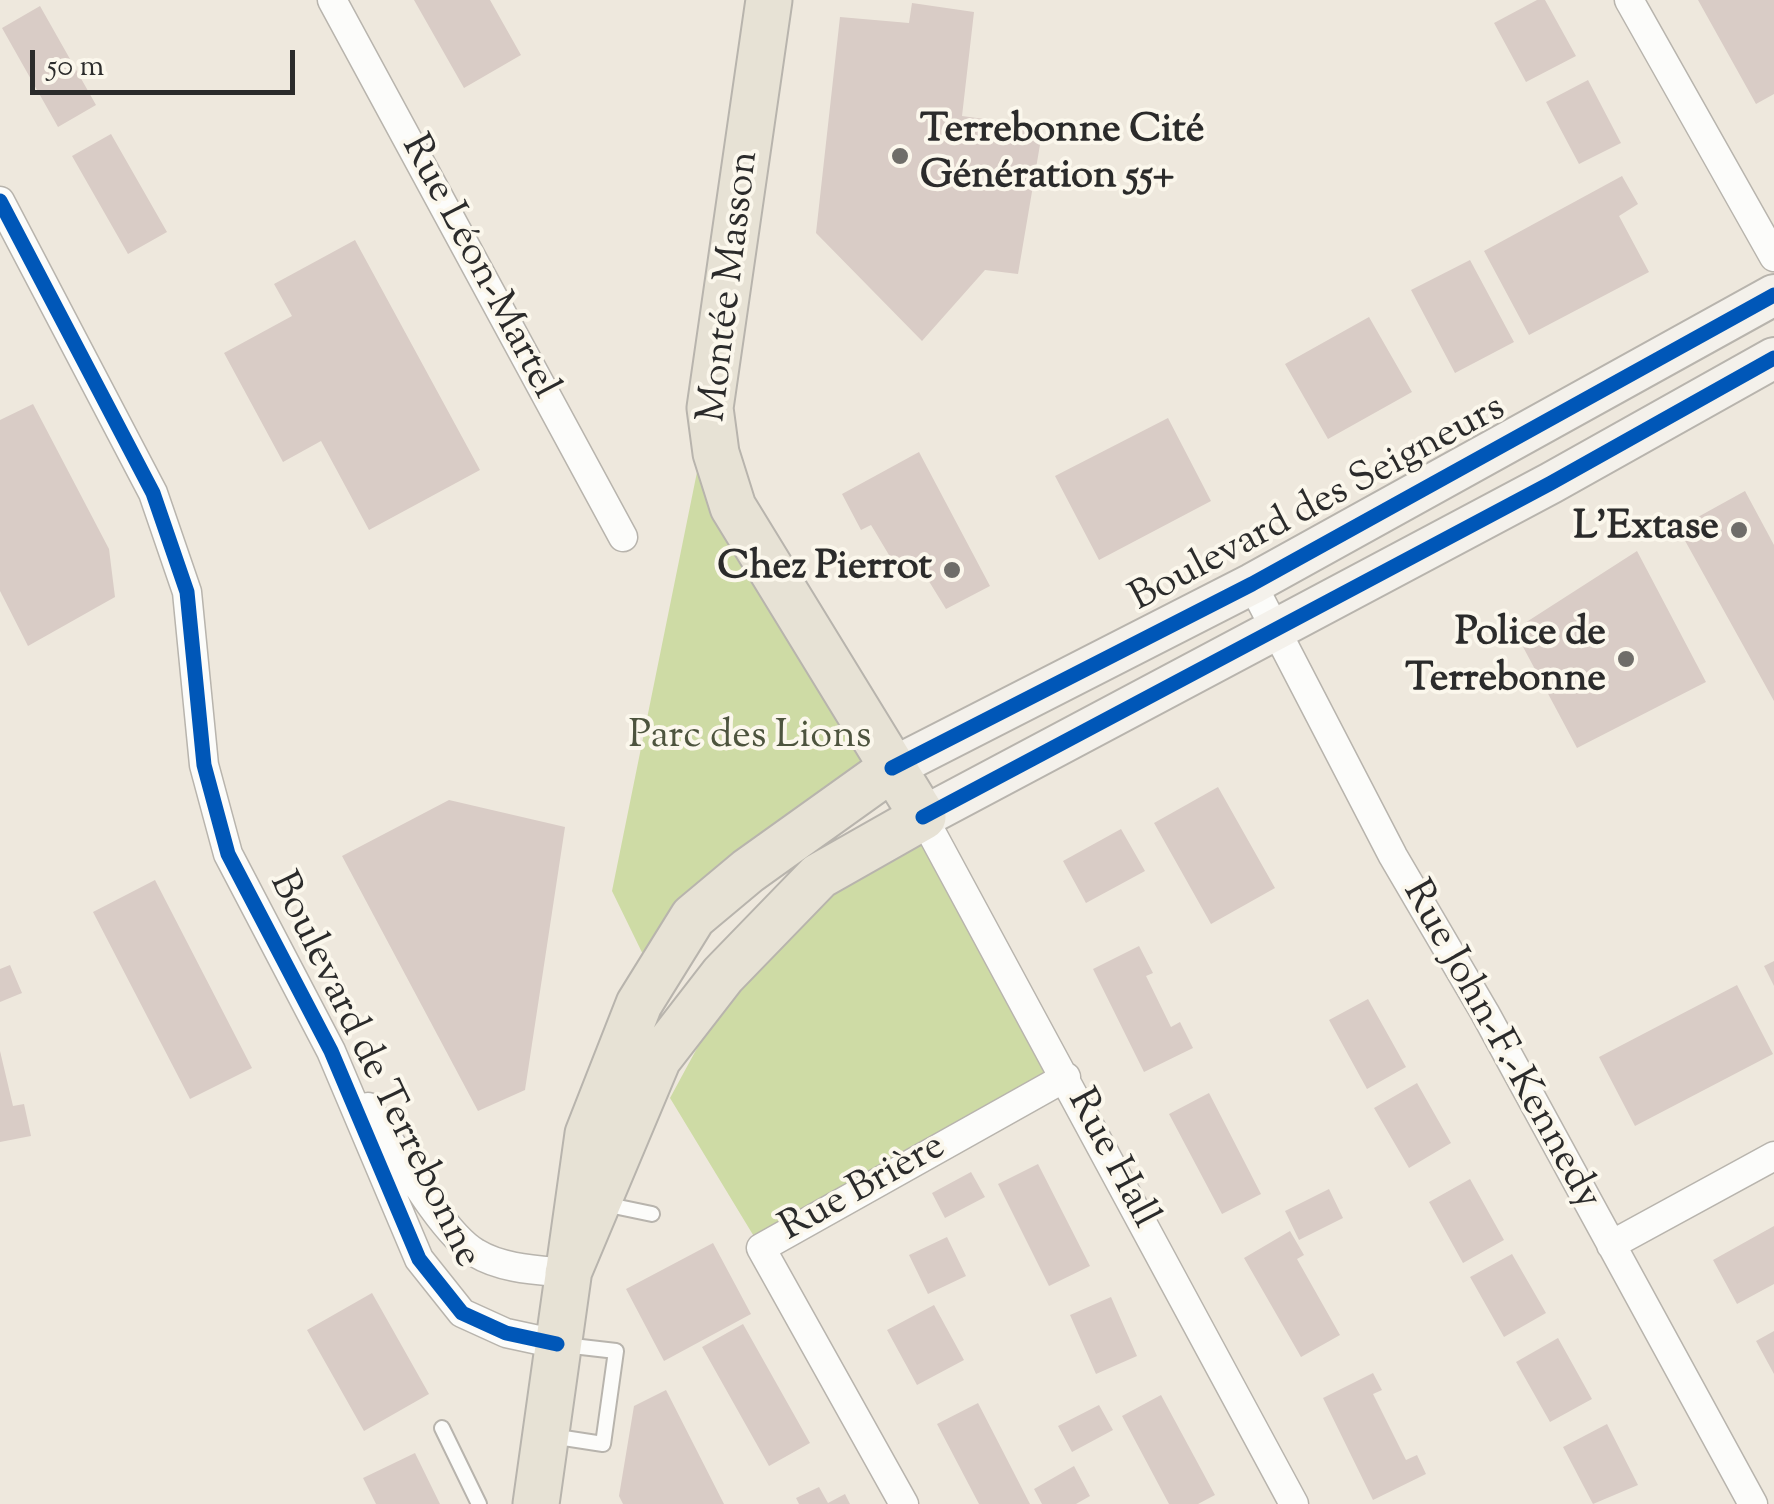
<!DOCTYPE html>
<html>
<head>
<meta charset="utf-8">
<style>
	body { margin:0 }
	#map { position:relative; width:1774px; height:1504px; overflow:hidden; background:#eee8dd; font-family:"Sorts Mill Goudy",serif }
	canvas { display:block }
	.scale { position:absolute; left:30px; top:50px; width:265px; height:45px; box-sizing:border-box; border:5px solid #2b2b2b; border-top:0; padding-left:12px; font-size:30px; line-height:35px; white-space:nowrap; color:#2b2b2b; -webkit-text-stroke:8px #fbf7ec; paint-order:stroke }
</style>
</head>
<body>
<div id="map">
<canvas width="1774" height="1504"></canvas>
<div class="scale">50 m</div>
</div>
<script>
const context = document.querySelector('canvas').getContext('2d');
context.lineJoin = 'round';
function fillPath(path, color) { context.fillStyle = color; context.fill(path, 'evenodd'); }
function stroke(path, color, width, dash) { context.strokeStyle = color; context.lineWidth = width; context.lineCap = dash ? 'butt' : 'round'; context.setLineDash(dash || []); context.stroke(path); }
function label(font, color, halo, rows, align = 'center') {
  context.font = font + ' "Sorts Mill Goudy",serif'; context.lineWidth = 8; context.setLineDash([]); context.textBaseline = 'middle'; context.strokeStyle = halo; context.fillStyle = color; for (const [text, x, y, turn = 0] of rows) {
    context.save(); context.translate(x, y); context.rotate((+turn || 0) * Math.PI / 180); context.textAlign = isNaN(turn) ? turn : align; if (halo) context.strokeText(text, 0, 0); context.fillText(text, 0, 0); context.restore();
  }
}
fillPath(new Path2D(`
	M710,408l6,45 176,315 -238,209 -42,-86z
	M922,836l135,251 -296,161 -91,-150 51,-94 103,-110z`), '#cedba5');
fillPath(new Path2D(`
	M414,0h76l31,55 -57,33z
	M1537,0h8l31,56 -50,26 -32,-59z
	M1698,0h76v94l-18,10z
	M912,3l62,9 -12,104 81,11 -25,147 -33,-4 -63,71 -106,-108 24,-216 69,6z
	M40,6l56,99 -38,22 -56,-99z
	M1588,80l33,63 -42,21 -33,-62z
	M111,134l56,98 -39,22 -56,-98z
	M1622,176l16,28 -19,12 30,56 -120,63 -45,-84z
	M355,240l125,230 -111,60 -48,-89 -38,21 -59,-109 68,-37 -18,-32z
	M1470,260l44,82 -59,31 -44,-83z
	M1369,317l43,75 -84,47 -43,-75z
	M33,404l76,145 6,48 -87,49 -28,-55v-171z
	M1168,418l43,83 -112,59 -44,-84z
	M919,452l71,134 -44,23 -32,-52 -19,8 -24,-40 -10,5 -19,-36z
	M1745,491l29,54v156l-96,-173z
	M1637,551l69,131 -129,66 -63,-118z
	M1218,787l57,101 -64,36 -57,-101z
	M449,800l116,27 -40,263 -47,21 -136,-255z
	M1121,829l24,42 -59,32 -23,-42z
	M155,880l97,188 -62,31 -97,-187z
	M1139,946l14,27 -7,3 25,51 9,-5 13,26 -49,24 -51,-103z
	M1774,961v25l-10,-20z
	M10,965l12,28 -22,9v-33z
	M1737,985l36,69 -138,72 -36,-69z
	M1368,999l38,68 -39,22 -38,-69z
	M0,1051l13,55 11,-2 7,32 -31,6z
	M1417,1083l34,60 -42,25 -35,-60z
	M1209,1093l52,101 -39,20 -53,-100z
	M1038,1164l52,102 -41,20 -51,-102z
	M971,1172l14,25 -40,21 -13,-25z
	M1470,1179l34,61 -41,23 -34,-61z
	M1329,1189l14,29 -44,22 -14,-29z
	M1774,1226v58l-37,20 -24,-44z
	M1290,1231l14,24 -7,4 43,76 -39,22 -57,-99z
	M947,1237l19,39 -38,18 -19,-39z
	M713,1243l38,71 -87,47 -38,-72z
	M1512,1254l34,59 -42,24 -34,-60z
	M372,1293l57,101 -65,37 -57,-101z
	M1111,1297l26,59 -41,18 -26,-59z
	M934,1305l30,55 -47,25 -30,-55z
	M743,1324l67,119 -41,23 -67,-119z
	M1774,1331v43l-18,-33z
	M1558,1338l34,61 -42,23 -34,-60z
	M1373,1373l9,17 -9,4 33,66 11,-5 9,19 -53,26 -50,-102z
	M666,1390l58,114h-101l-4,-8 15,-90z
	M1161,1395l54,100 -17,9h-29l-47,-88z
	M978,1403l52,101h-51l-42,-80z
	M1099,1405l14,25 -41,22 -14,-26z
	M1607,1424l31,61 -45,19 -30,-57z
	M415,1453l25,51h-64l-13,-26z
	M1074,1466l16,30 -14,8h-34l-8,-15z
	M819,1487l9,16 17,-9 5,10h-51l-3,-6z`), '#d9ccc6');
const service = new Path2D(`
	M604,1204l48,10
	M442,1428l37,76
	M551,1436l52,8 13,-93 -52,-6`);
const minor = new Path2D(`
	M332,0l291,537
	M1629,0l145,257
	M0,201l153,292 34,99 17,173 24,89 103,197 88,208 43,54 44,20 51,11
	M1252,584l141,272 92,157 268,491
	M923,817l371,687
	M368,1107c25,37 72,125 108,146 26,16 62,17 92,20
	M1611,1245l163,-89
	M904,1504l-143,-256 305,-171`);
const secondary = new Path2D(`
	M892,768l360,-184 522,-289
	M923,817l628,-334 223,-125`);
const primary = new Path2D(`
	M568,1273l90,-214 65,-84 96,-99 104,-59 -190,-310 -17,-54 -6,-45 59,-408
	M536,1504l52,-370 51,-130 54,-87 55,-46 144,-103`);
stroke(service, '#b8b4ad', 18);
stroke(minor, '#b8b4ad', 31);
stroke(secondary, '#b8b4ad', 44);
stroke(primary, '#b8b4ad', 49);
stroke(service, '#fcfcfa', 14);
stroke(minor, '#fcfcfa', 28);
stroke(secondary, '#f4f1eb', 40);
stroke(primary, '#e7e2d5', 45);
stroke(new Path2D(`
	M0,201l153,292 34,99 17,173 24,89 103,197 88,208 43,54 44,20 51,11
	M892,768l360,-184 522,-289
	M923,817l628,-334 223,-125`), '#0057b8', 15);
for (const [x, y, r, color] of [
	[900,156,10,"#6f6d69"],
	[1739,530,10,"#6f6d69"],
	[952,570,10,"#6f6d69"],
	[1626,659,10,"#6f6d69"]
]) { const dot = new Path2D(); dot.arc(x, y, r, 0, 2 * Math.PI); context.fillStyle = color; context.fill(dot); stroke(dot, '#fbf7ec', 4); }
label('bold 40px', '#2b2b2b', '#fbf7ec', [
	["Terrebonne Cité",920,133,"left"],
	["Génération 55+",920,179,"left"],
	["L'Extase",1719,530],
	["Chez Pierrot",932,570],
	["Police de",1606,636],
	["Terrebonne",1606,682]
], 'right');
label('40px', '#2b2b2b', '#fbf7ec', [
	["Rue Léon-Martel",477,268,62],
	["Montée Masson",732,287,-83],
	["Boulevard des Seigneurs",1319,506,-28],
	["Rue John-F.-Kennedy",1499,1046,61],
	["Boulevard de Terrebonne",372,1071,64],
	["Rue Hall",1110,1160,62],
	["Rue Brière",864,1190,-29]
]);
label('40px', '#4d543e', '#fbf7ec', [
	["Parc des Lions",750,739]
]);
</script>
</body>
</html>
